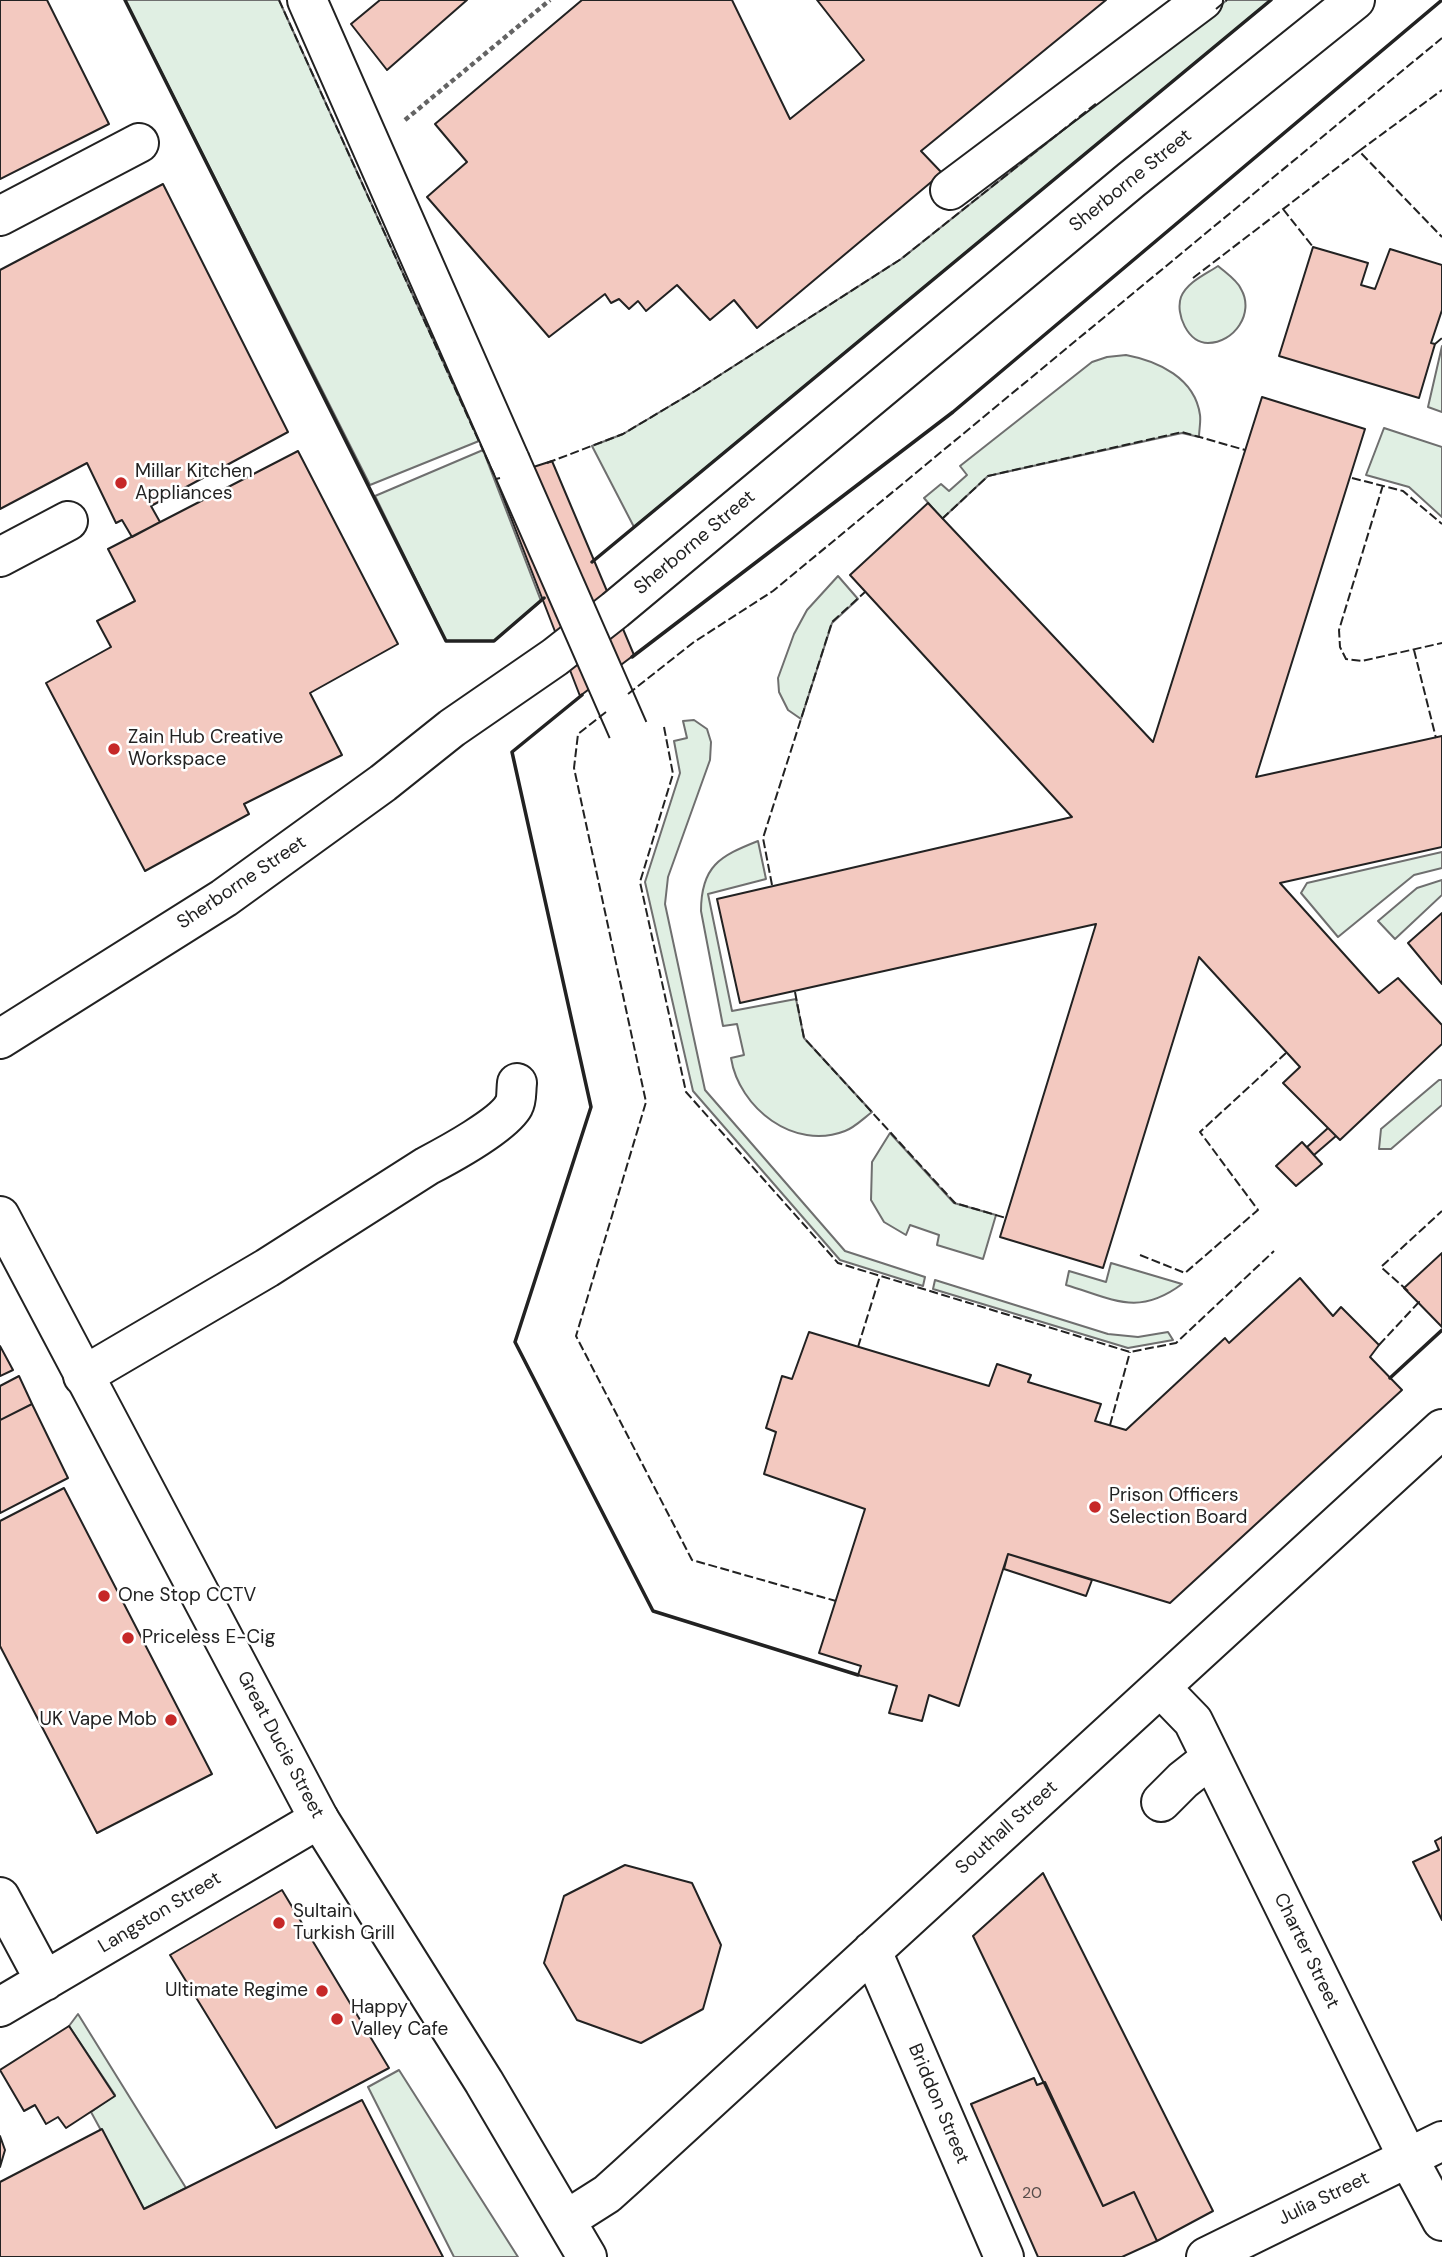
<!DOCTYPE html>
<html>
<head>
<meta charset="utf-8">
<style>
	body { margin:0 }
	canvas { display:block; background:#fff }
</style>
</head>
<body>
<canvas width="1442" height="2257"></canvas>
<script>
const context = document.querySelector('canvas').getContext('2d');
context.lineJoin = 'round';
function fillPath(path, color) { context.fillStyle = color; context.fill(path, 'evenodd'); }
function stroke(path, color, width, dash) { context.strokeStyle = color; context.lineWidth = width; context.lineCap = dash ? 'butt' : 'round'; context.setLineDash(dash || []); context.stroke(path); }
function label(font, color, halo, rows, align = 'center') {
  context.font = font + ' "DM Sans",sans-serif'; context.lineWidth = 5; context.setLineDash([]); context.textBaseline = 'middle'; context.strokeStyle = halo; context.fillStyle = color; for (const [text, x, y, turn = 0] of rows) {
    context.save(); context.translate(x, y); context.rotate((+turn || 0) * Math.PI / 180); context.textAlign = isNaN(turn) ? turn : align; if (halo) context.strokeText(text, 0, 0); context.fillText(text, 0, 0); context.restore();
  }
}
const green = new Path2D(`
	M125,0h154l200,441 -109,44z
	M1227,0h44l-637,527 -42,-81 31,-12 72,-43 206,-132z
	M1218,266c8,7 19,14 23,23 14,24 -7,54 -33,54 -20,0 -33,-29 -27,-46 6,-15 25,-23 37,-31z
	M1442,346v66l-14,-5z
	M1126,355c32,6 69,23 74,60 1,7 -1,15 -1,22l-17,-4 -194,43 -46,43 -18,-21 17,-14 8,7 18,-16 -7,-9 132,-104 15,-5z
	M1384,428l58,19v70l-33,-30 -43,-12z
	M483,450l58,151 -47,40h-48l-71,-145z
	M838,576l20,23 -26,24 -31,96 -13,-9 -9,-18 -1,-14 16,-44 13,-24z
	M694,720l13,9 4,13 -1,18 -42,117 -3,27 40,186 140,161 80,26 -2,9 -83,-26 -147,-169 -48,-209 35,-109 -6,-32 13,-3 -4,-17z
	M758,841l8,38 -58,15 24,117 64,-12 8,39 68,74c-8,6 -18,16 -27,19 -51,20 -106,-23 -114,-73l13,-3 -7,-31 -14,2 -22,-115c0,-45 19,-55 57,-70z
	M1442,852v16l-28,7 -76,62 -37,-44 6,-10z
	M1442,880v15l-47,44 -17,-18 39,-33z
	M1439,1080h3v25l-51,44h-12l2,-20z
	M890,1133l64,70 42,12 -13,44 -46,-14 2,-10 -29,-10 -4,10 -22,-13 -13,-22 1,-38z
	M1111,1263l71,21c-44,33 -69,15 -116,1l3,-14 37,11z
	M935,1280l173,54 30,3 30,-5 5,8 -45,8 -195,-59z
	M78,2014l108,174 -42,21 -53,-97 24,-17 -46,-69z
	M399,2070l119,187h-64l-86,-170z`);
fillPath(green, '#e0efe3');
stroke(green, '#6f6f6f', 2);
const building = new Path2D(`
	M0,0h47l62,124 -109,55z
	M380,0h87l-80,70 -36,-46z
	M582,0h150l58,119 74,-59 -47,-60h289l-185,151 21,22 -185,155 -23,-28 -24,20 -33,-35 -31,26 -8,-10 -9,8 -10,-10 -8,4 -6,-9 -56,43 -122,-140 40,-35 -32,-38z
	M163,184l125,248 -137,74 9,16 -28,15 -10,-17 -6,3 -29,-60 -87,46v-239z
	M1313,247l55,16 -7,22 14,4 15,-40 52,16v45l-11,33 4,1 -16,54 -140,-42z
	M1262,397l103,32 -109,348 186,-41v111l-162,36 99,110 19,-15 44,47v19l-102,96 -57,-57 17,-16 -101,-110 -96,311 -103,-31 96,-313 -356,79 -23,-104 355,-82 -222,-242 78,-72 225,239z
	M298,451l100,193 -88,49 32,62 -98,49 5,10 -104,57 -99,-188 65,-36 -14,-26 38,-20 -27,-52z
	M552,461l82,194 -54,41 -84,-217z
	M1442,913v71l-34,-41z
	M1328,1128l8,8 -22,19 -7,-8z
	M1302,1142l20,22 -26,22 -20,-20z
	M1442,1253v74l-38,-39z
	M1300,1278l33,38 8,-9 38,38 -9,12 32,33 -232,213 -162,-49 -49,152 -30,-11 -7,26 -33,-8 8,-27 -39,-11 3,-9 -42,-13 46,-144 -101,-35 12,-42 -10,-4 16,-52 10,3 17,-47 180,54 8,-22 34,11 -3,7 73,22 -6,17 31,9 99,-92 4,5z
	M0,1346l13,24 -13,6z
	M19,1376l13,28 -32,16v-34z
	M32,1404l36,74 -68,35v-93z
	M64,1488l148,286 -115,59 -97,-187v-125z
	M1008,1554l84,26 -6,16 -82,-27z
	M1442,1837v83l-29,-58 26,-12 -4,-9z
	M625,1865l67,18 29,62 -18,64 -62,34 -64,-23 -33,-57 20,-67z
	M1043,1873l170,338 -56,30 -23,-49 -31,14 -130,-270z
	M282,1890l107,178 -113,60 -106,-173z
	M69,2026l46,70 -49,32 -8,-11 -12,7 -11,-19 -11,6 -24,-41z
	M1034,2078l3,7 8,-3 58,124 31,-14 23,49 -35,16h-84l-67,-153z
	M362,2100l81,157h-443v-75l102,-53 42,80z
	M0,2136l5,14 -5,17z`);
fillPath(building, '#f3c9c0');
stroke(building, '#222', 2);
const minor = new Path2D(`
	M307,0l203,461
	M950,190l253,-190
	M0,216l139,-73
	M0,557l68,-36
	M0,1039l224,-141 159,-115 69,-55 103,-71 60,-47 516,-430 224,-180
	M83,1376l184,-108 160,-102c21,-11 77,-41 87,-61 3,-5 2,-15 3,-22
	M1161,1688l32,33 215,437 34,63
	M1161,1802l22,-22 28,-22
	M0,1897l45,84
	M872,1951l132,306
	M0,2007l319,-188
	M566,2220l41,-26 20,-18 815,-747
	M1206,2257l236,-116`);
const highway = new Path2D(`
	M0,1216l319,603 165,263 103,175`);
stroke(minor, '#222', 42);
stroke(highway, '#222', 42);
stroke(new Path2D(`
	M405,120l145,-120`), '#646464', 4.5, [5, 3.5]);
stroke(minor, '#fff', 38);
stroke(highway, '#fff', 38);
const minorBridge = new Path2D(`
	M510,461l118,269`);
stroke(minorBridge, '#222', 42, []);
stroke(minorBridge, '#fff', 38);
stroke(new Path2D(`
	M279,0l217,479 4,-1
	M1216,9l11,-9
	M1359,151l83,-61
	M1283,209l30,38
	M1193,278l166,-127 83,86
	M1435,344l7,-6
	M547,463l76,-29 72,-43 206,-132 197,-157
	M1352,478l51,13 39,33
	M1383,485l-44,145 1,17 6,12 16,2 80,-18
	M942,519l46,-43 194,-44 63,18
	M1414,650l22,88
	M628,694l66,-52 79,-51 669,-553
	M606,712l-28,22 -4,34 72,334 -70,234 116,224 144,41
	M664,727l9,47 -33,108 46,210 152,171 292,89 46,-9 98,-92
	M772,885l-9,-47 69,-216 33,-30
	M795,992l9,46 151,165 51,15
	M1140,1255l45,18 73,-63 -58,-78 86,-79
	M1408,1291l-27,-24 61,-56
	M1379,1345l40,-43 -2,-1
	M858,1347l22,-71
	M1110,1425l20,-73`), '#222', 2, [9, 3.5]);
stroke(new Path2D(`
	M125,0l321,641h48l50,-43
	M592,562l679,-562
	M632,657l321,-245 489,-412
	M582,695l-70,57 79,355 -76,235 138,269 205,64
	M1390,1378l52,-48`), '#222', 3.5);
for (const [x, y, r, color] of [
	[121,483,7,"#c62828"],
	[114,749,7,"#c62828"],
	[1095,1507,7,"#c62828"],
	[104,1596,7,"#c62828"],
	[128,1638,7,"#c62828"],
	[171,1720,7,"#c62828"],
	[279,1923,7,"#c62828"],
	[322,1991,7,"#c62828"],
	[337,2019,7,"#c62828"]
]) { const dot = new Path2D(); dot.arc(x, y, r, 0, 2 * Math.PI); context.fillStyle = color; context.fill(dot); stroke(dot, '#fff', 2.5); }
label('16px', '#564c4a', null, [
	["20",1032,2194]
]);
label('19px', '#222', '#fff', [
	["Sherborne Street",1131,181,-39],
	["Sherborne Street",695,543,-40],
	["Sherborne Street",242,883,-34],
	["Great Ducie Street",280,1745,62],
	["Southall Street",1007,1828,-42],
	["Langston Street",160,1913,-31],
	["Charter Street",1306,1951,64],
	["Briddon Street",938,2104,67],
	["Julia Street",1324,2199,-26]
]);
label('19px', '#222', '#fff', [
	["Millar Kitchen",135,472],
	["Appliances",135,494],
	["Zain Hub Creative",128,738],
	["Workspace",128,760],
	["Prison Officers",1109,1496],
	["Selection Board",1109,1518],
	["One Stop CCTV",118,1596],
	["Priceless E-Cig",142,1638],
	["UK Vape Mob",157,1720,"right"],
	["Sultain",293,1912],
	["Turkish Grill",293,1934],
	["Ultimate Regime",308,1991,"right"],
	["Happy",351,2008],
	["Valley Cafe",351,2030]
], 'left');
</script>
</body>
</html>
